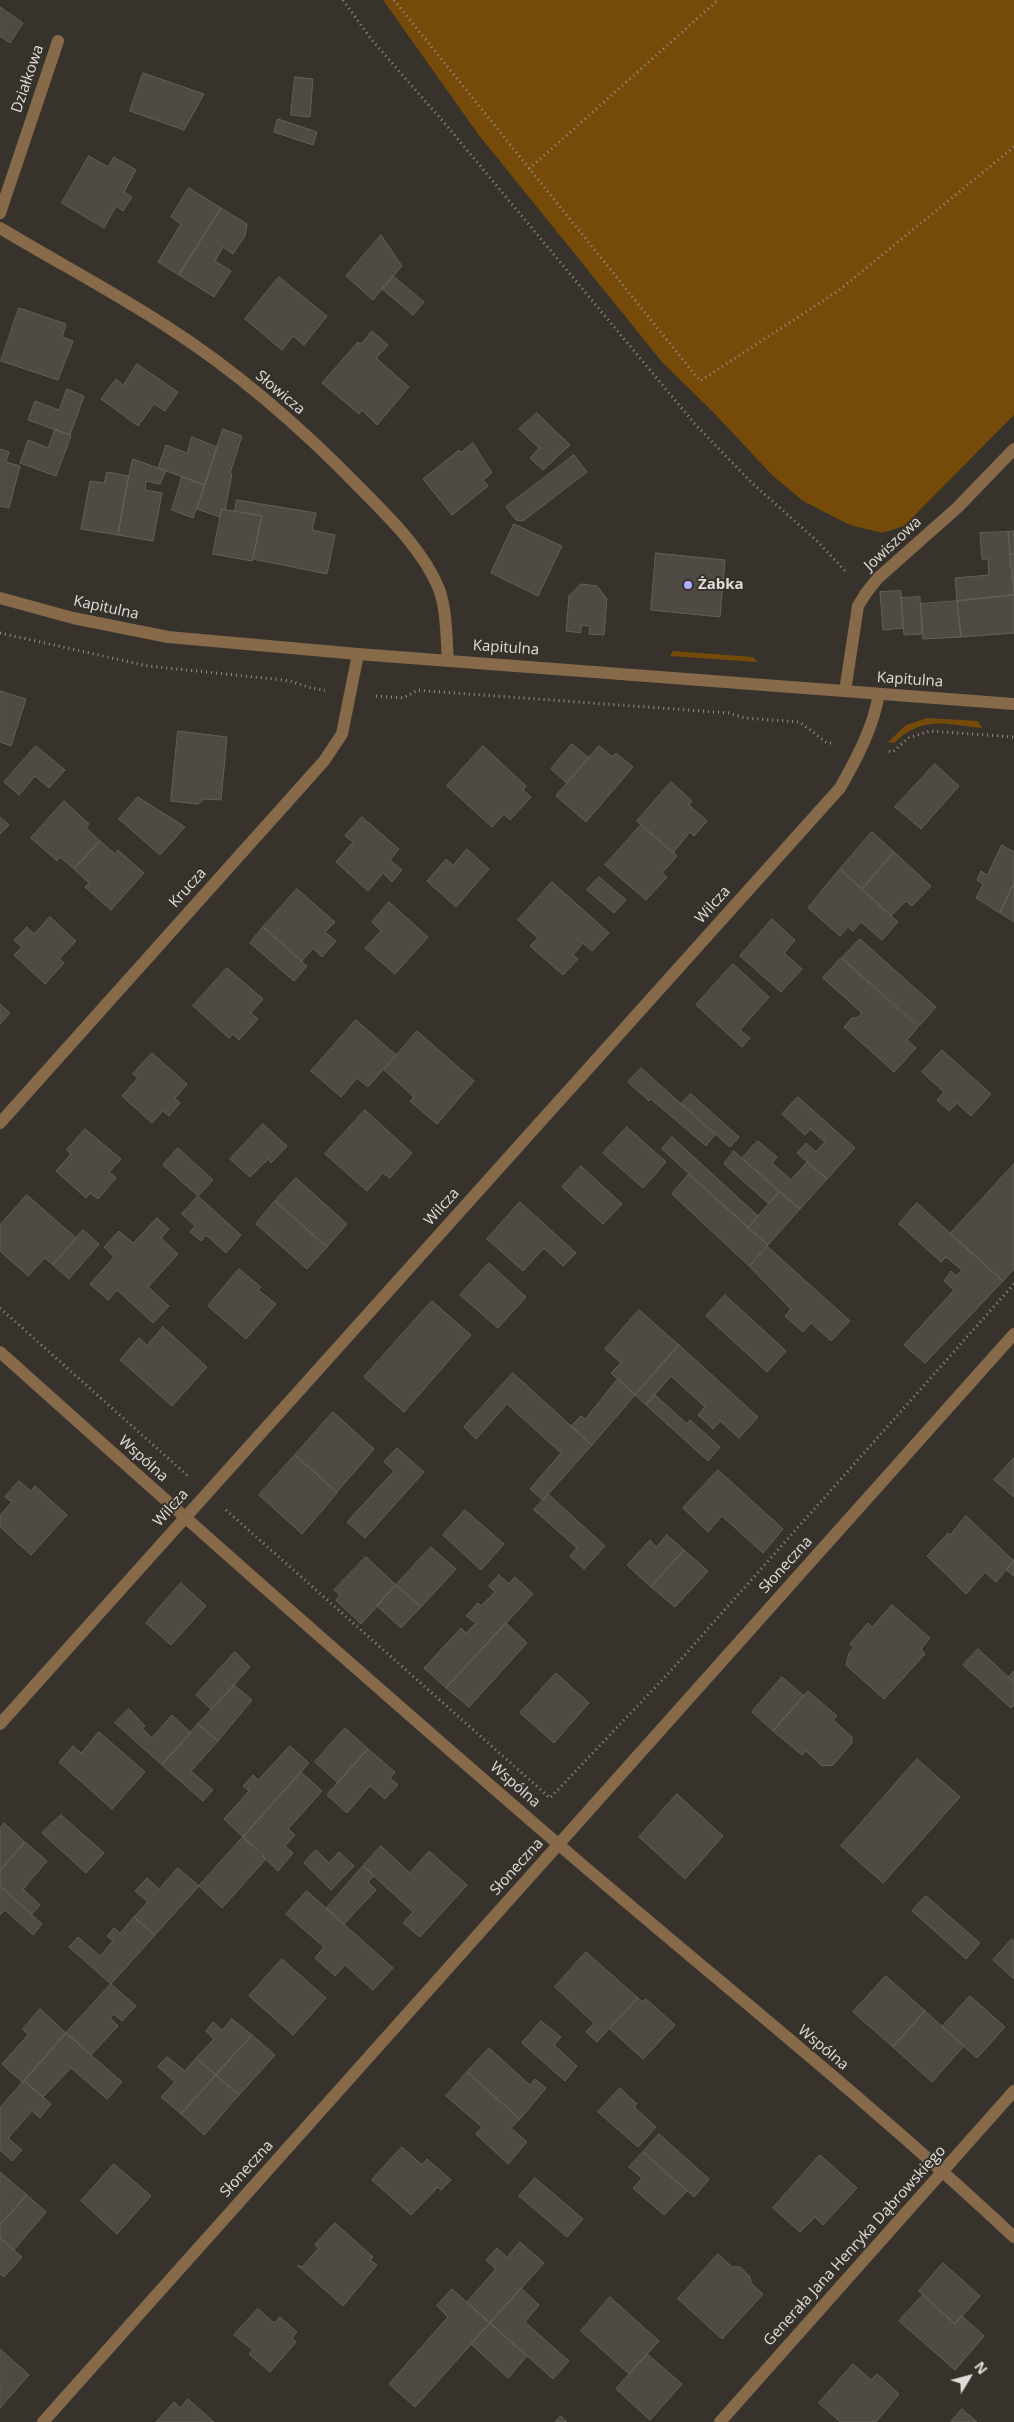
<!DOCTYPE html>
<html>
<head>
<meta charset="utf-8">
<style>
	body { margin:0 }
	#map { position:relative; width:1014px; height:2422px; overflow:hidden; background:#37322c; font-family:"Open Sans",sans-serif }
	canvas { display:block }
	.north { position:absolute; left:944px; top:2352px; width:50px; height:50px; -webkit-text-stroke:4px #37322c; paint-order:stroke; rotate:53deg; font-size:14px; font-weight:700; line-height:20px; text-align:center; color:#e0ddd9 }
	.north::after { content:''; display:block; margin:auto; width:18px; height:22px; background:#e0ddd9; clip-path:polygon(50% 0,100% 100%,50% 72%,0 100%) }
</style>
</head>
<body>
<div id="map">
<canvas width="1014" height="2422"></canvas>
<div class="north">N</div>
</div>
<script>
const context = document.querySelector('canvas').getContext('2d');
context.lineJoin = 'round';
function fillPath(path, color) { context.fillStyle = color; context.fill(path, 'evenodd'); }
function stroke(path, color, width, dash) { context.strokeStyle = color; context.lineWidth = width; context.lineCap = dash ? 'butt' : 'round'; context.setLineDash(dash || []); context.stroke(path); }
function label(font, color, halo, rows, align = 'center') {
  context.font = font + ' "Open Sans",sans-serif'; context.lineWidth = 4; context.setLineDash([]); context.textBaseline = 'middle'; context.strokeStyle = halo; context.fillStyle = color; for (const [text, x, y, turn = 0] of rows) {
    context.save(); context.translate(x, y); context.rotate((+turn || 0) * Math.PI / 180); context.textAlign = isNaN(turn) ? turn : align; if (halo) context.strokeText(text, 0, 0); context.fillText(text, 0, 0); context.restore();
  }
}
fillPath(new Path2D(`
	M383,0h631v415l-110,111 -22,7 -32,-8 -47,-24 -30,-25 -59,-63 -52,-51 -184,-228z
	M673,651l80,6 4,5 -87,-6z
	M927,718l51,3 4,7c-37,-4 -59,-13 -88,15l-6,-1 18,-17z`), '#764b0a');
const building = new Path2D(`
	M0,7l23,16 -13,20 -10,-7z
	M143,73l61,21 -20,36 -54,-19z
	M295,77l18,2 -3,38 -19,-2z
	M278,119l39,13 -4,13 -39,-13z
	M89,156l19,11 6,-10 22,13 -12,22 8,5 -9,14 -7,-5 -12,22 -42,-25z
	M189,188l32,20 -42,67 -21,-13 23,-38 -10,-7z
	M221,208l26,16 -2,12 -12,18 -10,-7 -8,14 16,10 -17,26 -35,-22z
	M381,235l21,31 -29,34 -27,-24z
	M393,276l31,26 -11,13 -31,-26z
	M279,277l48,39 -23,29 -11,-9 -11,14 -37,-31z
	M19,308l47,16 -4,13 11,4 -15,39 -57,-19z
	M372,331l16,14 -12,13 33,29 -32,38 -15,-15 -3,4 -37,-31 36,-41 3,2z
	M137,364l41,28 -13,19 -11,-7 -16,22 -37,-27 15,-20 7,6z
	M67,389l17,7 -14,39 -42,-15 7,-19 24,9z
	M537,413l33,32 -27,25 -13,-12 9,-10 -20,-19z
	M55,429l16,7 -15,40 -36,-13 8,-23 20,8z
	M223,429l19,7 -12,37 2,1 -7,36 -3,-1 -2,8 -23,-8z
	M192,437l25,10 -12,38 -47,-17 8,-23 21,8z
	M473,443l19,30 -9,7 5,6 -36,29 -29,-36 36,-29 2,2z
	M0,449l9,3 -3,10 14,4 -11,42 -9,-2z
	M574,455l13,17 -64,49 -7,-1 -10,-13z
	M133,459l33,12 -6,13 -14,-3 -1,9 17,3 -9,48 -35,-6 8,-48z
	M107,472l22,4 -11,59 -37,-6 9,-48 14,2z
	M182,477l23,8 -12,33 -21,-8z
	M237,500l79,13 -4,17 23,5 -8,39 -74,-15 9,-43 -27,-5z
	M222,509l40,7 -10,45 -39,-7z
	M514,524l48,22 -24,50 -47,-23z
	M1014,531v23h-4l-2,-22z
	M1008,532l6,63 -57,6 -2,-23 34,-3 -1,-16h-6l-2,-26z
	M656,553l69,7 -5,57 -69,-7z
	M1010,554h4v36z
	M581,584l16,2 10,13 -3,36 -15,-1 1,-8 -9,-1v8l-15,-2 3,-35z
	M901,591l2,37 -20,2 -3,-38z
	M1014,595v38l-53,4 -4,-36z
	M920,597l2,37 -18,1 -3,-37z
	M957,601l4,36 -38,2 -2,-35z
	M0,691l26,8 -15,47 -11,-4z
	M178,731l49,6 -6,63 -17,-1 -6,5 -27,-3z
	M572,744l17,14 -22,25 -16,-14z
	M36,746l29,24 -16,18 -14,-12 -16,19 -15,-13z
	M483,746l43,40 -3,4 8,7 -21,23 -6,-6 -12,13 -45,-41z
	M599,746l14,11 3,-4 17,14 -47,55 -30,-26z
	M935,764l24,22 -38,43 -26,-22z
	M671,782l21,19 -3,4 18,16 -13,15 -4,-4 -17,21 -36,-32z
	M138,797l47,30 -25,28 -41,-36z
	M64,801l25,23 -3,4 14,13 -26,28 -14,-12 -3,4 -26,-23z
	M0,817l9,8 -9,9z
	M362,817l37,32 -9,11 12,10 -10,12 -9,-9 -15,18 -32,-29 17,-20 -8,-6z
	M641,825l36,31 -15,17 5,4 -21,23 -41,-35z
	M872,832l22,20 -32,37 -22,-20z
	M100,841l15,13 3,-4 26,23 -33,37 -26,-23 4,-4 -15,-14z
	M1002,845l12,7v31l-14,30 -24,-15 7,-14 -6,-4 4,-9 6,4z
	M467,849l22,20 -33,38 -29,-26 19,-22 7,6z
	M894,852l37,34 -19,20 -6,-5 -15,15 -29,-27z
	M840,869l58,53 -16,18 -21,-18 -8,9 -5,-4 -8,9 -32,-28z
	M599,877l27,23 -12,13 -27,-23z
	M552,882l57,51 -17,18 -9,-8 -10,12 5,4 -15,16 -33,-29 8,-8 -20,-18z
	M1014,883v39l-14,-9z
	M297,889l38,33 -10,10 11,9 -14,16 -9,-9 -11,13 -39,-34z
	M389,902l39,35 -33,37 -30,-26 16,-17 -9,-9z
	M50,917l26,24 -17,18 5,4 -19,21 -31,-29 8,-8 -8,-7 13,-13 7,7z
	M772,919l23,21 -11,13 18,16 -21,23 -41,-36z
	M263,927l44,39 -13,15 -44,-38z
	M860,939l76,68 -17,19 -77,-68z
	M841,958l77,69 -11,13 9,8 -22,24 -50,-45 8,-9h5l5,-5 -39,-35z
	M733,964l36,33 -29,33 10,8 -8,9 -46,-42z
	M227,968l36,31 -12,14 7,6 -19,21 -6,-6 -4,4 -36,-32z
	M0,1004l10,9 -10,11z
	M356,1020l40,35 -28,32 -11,-9 -16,19 -30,-26z
	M417,1031l57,50 -37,43 -27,-23 4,-4 -30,-27z
	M942,1050l49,44 -20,22 -14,-13 -8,8 -12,-11 7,-8 -22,-20z
	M152,1053l35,31 -12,14 5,5 -11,13 -6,-5 -11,12 -30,-27 16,-18 -5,-4z
	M641,1068l74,66 -9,12 -55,-47 -2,2 -21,-19z
	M691,1094l48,43 -9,10 -49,-43z
	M798,1097l57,51 -28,31 -30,-26 9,-10 10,9 9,-10 -15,-13 -5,6 -23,-21z
	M365,1110l47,43 -22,25 -7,-5 -16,18 -42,-37z
	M263,1124l24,22 -16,17 -3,-4 -18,18 -20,-18z
	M627,1127l39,35 -23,26 -40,-35z
	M85,1129l36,30 -12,13 7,6 -18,21 -8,-6 -4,5 -30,-27 15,-17 -4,-4z
	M672,1137l86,79 -10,12 -86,-79z
	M758,1141l19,16 -5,6 19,17 16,-18 20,17 -27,30 -58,-51z
	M178,1148l35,32 -15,16 -35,-31z
	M734,1151l45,41 -10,12 -45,-40z
	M1014,1164v105l-11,12 -53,-47z
	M581,1166l41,38 -19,20 -41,-37z
	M689,1174l79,71 -19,21 -77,-72z
	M296,1178l51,46 -20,23 -52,-46z
	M779,1192l21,17 -32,36 -20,-17z
	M27,1195l49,43 -23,27 -8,-7 -17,18 -28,-25v-26z
	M198,1196l43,39 -15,18 -20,-18 -5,6 -11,-9 5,-6 -13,-12z
	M275,1201l52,46 -20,22 -51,-45z
	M520,1202l56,51 -13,13 -19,-18 -21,23 -36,-32z
	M917,1203l86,78 -78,82 -21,-18 50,-55 -10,-9 7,-10 5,5 6,-6 -16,-13 -5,5 -42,-38z
	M157,1218l12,11 -8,9 17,16 -30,33 21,19 -16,17 -36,-33 -9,10 -18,-16 24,-27 -10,-10 15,-16 14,12z
	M83,1230l16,14 -30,35 -16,-14z
	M768,1247l82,74 -19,20 -20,-18 -8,9 -18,-16 6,-7 -41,-42z
	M489,1263l37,34 -28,31 -38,-33z
	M239,1269l22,18 -3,3 18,14 -30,35 -38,-33z
	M725,1295l61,56 -19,21 -61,-56z
	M432,1301l39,34 -67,77 -40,-35z
	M639,1310l40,35 -44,50 -24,-22 10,-10 -16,-14z
	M163,1327l44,40 -35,39 -52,-46 19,-22 8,7z
	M679,1345l79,72 -19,21 -19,-17 -7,8 -15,-14 7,-8 -34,-31 -25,29 -11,-10z
	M513,1373l79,72 -49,55 -13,-11 31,-36 -54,-49 -31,35 -12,-12z
	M618,1379l17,16 -43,50 -21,-19 10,-10 4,3z
	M655,1395l32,29 3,-4 30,27 -12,14 -62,-56z
	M333,1412l41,37 -37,43 -42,-37z
	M397,1448l27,24 -59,66 -18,-16 47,-51 -10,-9z
	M295,1455l42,38 -35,41 -43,-39z
	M1014,1458v39l-20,-17z
	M718,1470l65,59 -20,24 -41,-37 -14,16 -25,-24z
	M19,1481l12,10 4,-5 32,29 -36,40 -31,-28v-12l12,-13 -7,-5z
	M548,1494l57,52 -21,23 -14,-13 7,-8 -43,-38z
	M465,1510l39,34 -23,26 -38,-35z
	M966,1516l48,45 -18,21 -11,-10 -19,22 -39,-38 21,-23 2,2z
	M667,1535l17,15 -33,37 -24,-22 23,-25 6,7z
	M431,1547l25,22 -35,38 -25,-22z
	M684,1550l24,21 -33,36 -24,-20z
	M366,1557l30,28 -35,39 -25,-24 4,-5 -6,-5z
	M1014,1561v15l-8,-6z
	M499,1575l10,9 6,-7 18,17 -87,94 -22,-20 37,-40 5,5 10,-10 -10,-7 12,-13 3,3 14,-14 -6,-6z
	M181,1583l25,23 -35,39 -25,-22z
	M396,1585l25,22 -20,21 -24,-22z
	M892,1605l38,33 -9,11 4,5 -41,45 -38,-34 3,-12 5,-6 -4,-3 18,-21 4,4z
	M506,1623l21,20 -58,64 -23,-19z
	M978,1649l36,33v23l-3,3 -48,-43z
	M235,1652l15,15 -38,43 -16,-15z
	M1014,1671v11l-5,-5z
	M556,1673l33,30 -35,40 -34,-30z
	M782,1677l22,19 -31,35 -21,-19z
	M234,1685l18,15 -34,41 -20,-17z
	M808,1691l29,25 -4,4 19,17v6l-19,22 -11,1 -16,-15 -4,4 -29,-24z
	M129,1709l16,17 -3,2 10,10 20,-23 19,18 -29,32 -47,-42z
	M198,1724l20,17 -27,30 22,19 -10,11 -41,-36z
	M345,1728l23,21 -30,34 -23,-21z
	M99,1732l46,40 -33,37 -53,-47 14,-16 8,7z
	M290,1746l19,17 -66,74 -19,-18 25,-28 -6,-5 10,-11 5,5z
	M368,1749l27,23 -5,6 8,7 -13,14 -15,-13 -23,27 -20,-18z
	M917,1759l43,38 -77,86 -42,-37z
	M301,1772l21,19 -34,38 7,6 -10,11 8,7 -15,18 -35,-34z
	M677,1794l46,42 -38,43 -46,-42z
	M61,1815l43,38 -18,20 -44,-40z
	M4,1823l21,19 -25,29v-42z
	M243,1837l20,17 2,6 -43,48 -23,-22z
	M25,1842l22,19 -24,28 17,16 -8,9 -32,-28v-15z
	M381,1846l29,27 19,-22 38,34 -47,52 -17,-14 10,-11 -50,-46z
	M316,1850l13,13 10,-11 15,14 -23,24 -27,-27z
	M363,1866l11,10 -6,6 8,8 -32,34 -18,-15z
	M178,1868l21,18 -44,49 -21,-18 14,-15 -13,-11 12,-13 12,11z
	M0,1886l42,38 -9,11 -28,-25 -5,5z
	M307,1891l86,77 -20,22 -28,-25 -10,11 -20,-18 9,-11 -38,-33z
	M926,1896l54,47 -14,16 -54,-48z
	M134,1917l21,18 -44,49 -42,-37 9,-10 22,19 13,-15 -6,-5 7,-8 6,5z
	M1012,1939l2,4v36l-21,-19z
	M586,1952l52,46 -41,44 -11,-10 8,-9 -39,-36z
	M282,1959l44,39 -33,37 -44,-39z
	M886,1976l39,35 -32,36 -40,-35z
	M111,1984l25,22 -14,15 -8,-7 -4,4 8,8 -27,29 -25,-22z
	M970,1996l35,31 -28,31 -35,-31z
	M638,1998l5,4 3,-3 29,26 -32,34 -33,-30z
	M40,2009l26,24 -43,50 -21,-19 26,-29 -5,-6z
	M925,2011l39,35 -32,36 -39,-35z
	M232,2019l20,16 -36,40 -20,-17 18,-19 -8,-8 7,-9 9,8z
	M541,2021l20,16 -7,8 23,21 -12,15 -43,-38z
	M66,2033l56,49 -15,17 -36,-31 -28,29 -19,-16z
	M252,2035l23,20 -36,40 -23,-20z
	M489,2048l41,37 5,-6 11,9 -26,31 -53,-47z
	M167,2057l18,14 11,-13 20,17 -35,39 -20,-17 14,-15 -17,-15z
	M467,2072l53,47 -9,9 16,14 -19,22 -32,-30 6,-7 -36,-31z
	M216,2075l23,20 -35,40 -23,-21z
	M24,2081l27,23 -11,14 -8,-7 -24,27 14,12 -10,11 -12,-11v-42z
	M620,2088l17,16 -3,3 22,20 -18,20 -40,-35z
	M659,2134l50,45 -15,18 -51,-45z
	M402,2147l20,18 5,-6 24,21 -10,10 -3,-3 -27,28 -39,-35z
	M643,2152l44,39 -23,24 -31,-27 9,-10 -13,-11z
	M820,2155l37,33 -34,37 -8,-8 -15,15 -27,-24z
	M114,2164l37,32 -34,38 -36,-33z
	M0,2172l27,23 -27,30z
	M535,2178l48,41 -16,18 -48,-41z
	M27,2195l19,17 -32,38 -14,-12v-13z
	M335,2223l38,34 -3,3 7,5 -34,41 -46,-41 5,2 17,-19 -4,-3z
	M0,2238l22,19 -18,20 -4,-3z
	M520,2242l24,21 -54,60 -23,-21 29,-33 -10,-9 11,-12 10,9z
	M718,2254l14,13h8l10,10 1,6 12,11 -41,45 -44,-40z
	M943,2263l37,33 -25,28 -36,-33z
	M521,2288l18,17 -14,17 44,39 -16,18 -63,-56z
	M452,2289l38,34 -75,84 -26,-23 59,-67 -11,-11z
	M923,2295l32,29 7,-8 22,20 -29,34 -56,-49z
	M610,2297l49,44 -30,33 -48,-43z
	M258,2309l16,14 6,-6 17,15 -5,6 4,4 -26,30 -21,-18 4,-4 -19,-15z
	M490,2323l37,33 -19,22 -37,-34z
	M0,2349l29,26 -29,33z
	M647,2354l35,30 -32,36 -34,-31z
	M853,2364l18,16 6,-6 22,20 -23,28h-36l-21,-19z
	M188,2399l26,23h-58l18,-20 6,6z
	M962,2409l15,13h-26z
	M561,2416l6,6h-12z`);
fillPath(building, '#4f4a43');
stroke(building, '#655f59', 1);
stroke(new Path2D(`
	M343,0l28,39 76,87 247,297 58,60 65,58 30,32
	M394,0l306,381 138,-90 176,-144
	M529,169l189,-169
	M0,633l148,33 135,14c16,2 24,9 42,10
	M376,696l27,2 15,-8 9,1 302,22 16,5 55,4 27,21h6
	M889,751l4,1 15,-14 22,-7 84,6
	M0,1308l188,168
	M226,1510l324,288 116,-122 348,-392`), '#94908b', 3, [1, 4]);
stroke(new Path2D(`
	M0,213l58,-172
	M0,228c55,33 112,63 166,98 72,46 138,104 197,165 28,28 61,61 76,98 8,22 7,48 9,71
	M0,598l73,20 95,19 190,17 656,50
	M845,691l13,-85 8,-13 12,-15 80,-71 56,-58
	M0,1123l324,-362 18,-27 16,-80
	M0,1352c185,166 370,330 558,492 152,131 310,256 456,393
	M0,1724l840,-936c17,-30 33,-60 39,-94
	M43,2422l971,-1088
	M720,2422l294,-331`), '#866a4a', 12);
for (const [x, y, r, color] of [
	[688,585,5,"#aab0fc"]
]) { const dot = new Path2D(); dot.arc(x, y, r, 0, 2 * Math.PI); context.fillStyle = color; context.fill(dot); stroke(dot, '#37322c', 2); }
label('15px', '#e0ddd9', '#37322c', [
	["Działkowa",28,79,-71],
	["Słowicza",280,393,40],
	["Jowiszowa",893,544,-43],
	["Kapitulna",106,608,12],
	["Kapitulna",506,648,4],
	["Kapitulna",910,680,4],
	["Krucza",188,888,-48],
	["Wilcza",713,905,-48],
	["Wilcza",442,1207,-48],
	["Wspólna",143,1459,42],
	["Wilcza",171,1508,-48],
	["Słoneczna",786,1565,-48],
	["Wspólna",515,1785,41],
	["Słoneczna",517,1867,-48],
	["Wspólna",823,2048,40],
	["Słoneczna",247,2169,-48],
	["Generała Jana Henryka Dąbrowskiego",855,2246,-48]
]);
label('bold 15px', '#e0ddd9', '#37322c', [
	["Żabka",698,585]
], 'left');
</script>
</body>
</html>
